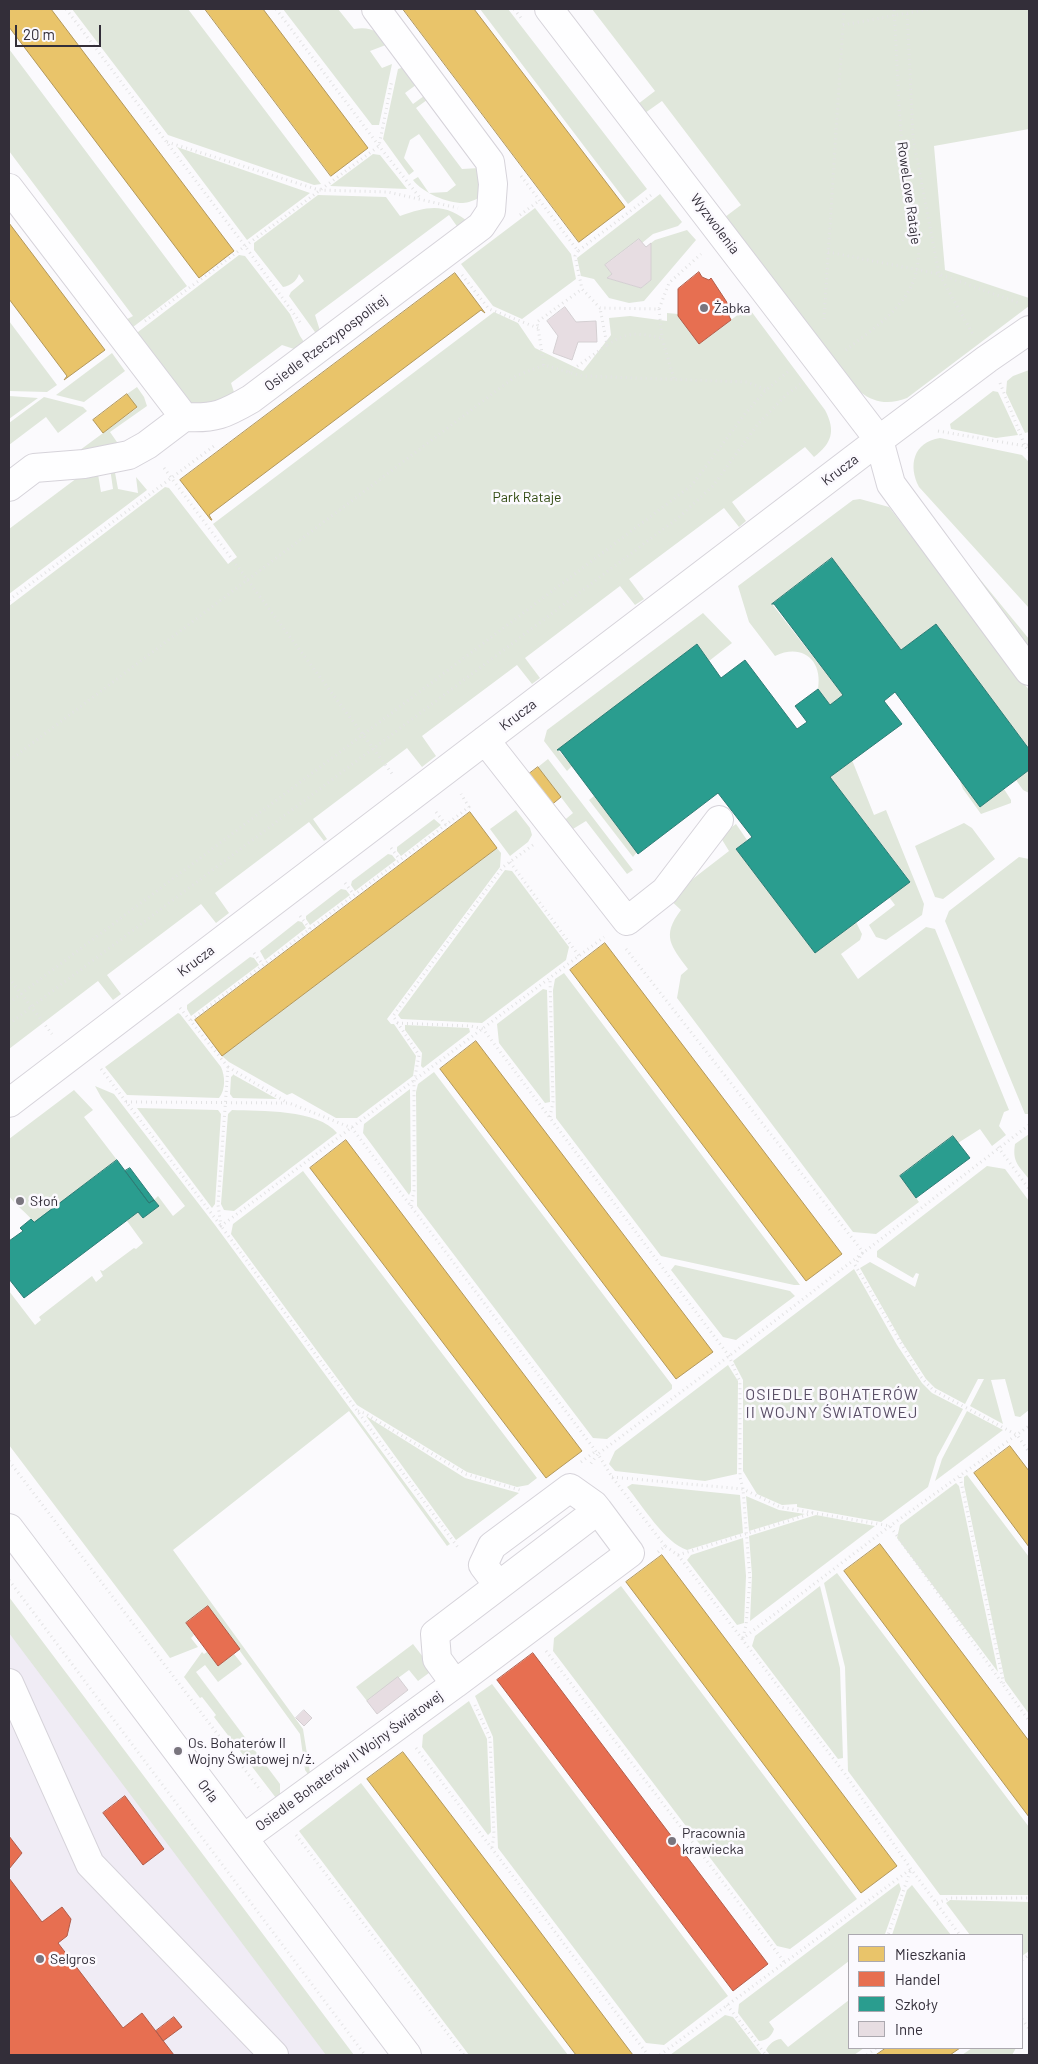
<!DOCTYPE html>
<html>
<head>
<meta charset="utf-8">
<style>
	body { margin:0 }
	#map { position:relative; width:1038px; height:2064px; overflow:hidden; background:#fbfafd; font-family:Barlow,sans-serif }
	canvas { display:block }
	.frame { position:absolute; inset:0; border:10px solid #332e39; pointer-events:none }
	.legend { position:absolute; left:848px; top:1934px; width:175px; height:115px; box-sizing:border-box; background:#fbf9fe; border:1px solid #aba8af; margin:0; padding:6px 9px; list-style:none; font-size:15px; color:#332e39 }
	.legend li { display:flex; align-items:center; gap:10px; height:25px }
	.legend b { width:25px; border:1px solid #aba8af }
	.scale { position:absolute; left:15px; top:25px; width:86px; height:22px; box-sizing:border-box; border:2px solid #332e39; border-top:0; padding-left:6px; font-size:15px; line-height:18px; white-space:nowrap; color:#332e39; -webkit-text-stroke:4px #fbf9fe; paint-order:stroke }
</style>
</head>
<body>
<div id="map">
<canvas width="1038" height="2064"></canvas>
<div class="frame"></div>
<ul class="legend">
<li><b style="height:14px;background:#e9c46a"></b>Mieszkania</li>
<li><b style="height:14px;background:#e76f51"></b>Handel</li>
<li><b style="height:14px;background:#2a9d8f"></b>Szkoły</li>
<li><b style="height:14px;background:#e7dde2"></b>Inne</li>
</ul>
<div class="scale">20 m</div>
</div>
<script>
const context = document.querySelector('canvas').getContext('2d');
context.lineJoin = 'round';
function fillPath(path, color) { context.fillStyle = color; context.fill(path, 'evenodd'); }
function stroke(path, color, width, dash) { context.strokeStyle = color; context.lineWidth = width; context.lineCap = dash ? 'butt' : 'round'; context.setLineDash(dash || []); context.stroke(path); }
function label(font, color, halo, rows, align = 'center') {
  context.font = font + ' Barlow,sans-serif'; context.lineWidth = 5; context.setLineDash([]); context.textBaseline = 'middle'; context.strokeStyle = halo; context.fillStyle = color; for (const [text, x, y, turn = 0] of rows) {
    context.save(); context.translate(x, y); context.rotate((+turn || 0) * Math.PI / 180); context.textAlign = isNaN(turn) ? turn : align; if (halo) context.strokeText(text, 0, 0); context.fillText(text, 0, 0); context.restore();
  }
}
fillPath(new Path2D(`
	M9,1616l330,439h-330z`), '#f0ecf5');
fillPath(new Path2D(`
	M72,9h116l133,175 -7,1 -146,-50z
	M283,9h55l16,20c17,-3 24,3 37,14l-21,8 12,17 10,-4 -13,61h-7z
	M480,9h28l139,180 -19,15z
	M592,9h437v120l-95,17 11,124 84,28v8l-122,92c-18,7 -32,5 -47,-6l-135,-175 16,-12 -79,-104 -17,12 -7,-9 17,-13z
	M9,49l178,237 -54,41 -11,-1 -2,-3 13,-7 -124,-165z
	M407,66l13,16 -15,11 8,11 15,-11 3,4 -15,11 46,61 17,-1 2,12 -2,18c-5,2 -11,5 -16,5 -16,0 -40,-10 -50,-23l5,-3 11,16 18,-1 9,-7 -37,-51 -9,6 -6,18 10,13 -5,4 -26,-36 15,-70z
	M177,147l133,46 -63,47z
	M373,154l7,1 27,34 -77,-3z
	M660,194l22,28 -4,4 -25,8 -11,9 -3,-4 -34,26 7,9 -5,4 34,10 10,-8v-37l4,-3 32,-10 9,10 -52,61 -15,2 -20,-5 -15,-19 -13,-3 -4,-18z
	M318,195l68,2 14,19c30,-11 46,-13 71,8l-10,8 -12,-17 -134,100 7,22 -2,2 -31,-43 2,-4 13,-11 -5,-7c-2,7 -9,12 -16,13l-29,-37v-7z
	M535,208l36,46 5,25 -54,40 -29,-13 -32,-42z
	M239,255l6,1 45,58 10,22 8,12 -5,4 -21,-7 -51,38 6,18 -11,5 -39,-2 -52,-61 3,-11z
	M748,307l77,103c11,21 7,33 -11,47l-9,-10 -73,55 14,19 -7,6 -15,-19 -95,71 15,20 -9,6 -15,-19 -95,72 15,20 -8,6 -15,-19 -95,71 14,20 -14,11 -15,-19 -94,71 14,20 -3,2 -15,-19 -94,71 14,20 -13,10 -15,-19 -94,71 14,19 -8,6 -15,-19 -89,68v-443l156,-119 4,1 59,76 9,-7 -24,-33 281,-212 24,11 17,25 48,23 28,-36 -2,-17 21,-2 37,5v-8l11,1 23,29z
	M9,321l48,64 -10,7 -38,-1z
	M112,353l13,18 -41,31 -28,-7z
	M1029,370v62l-4,1 -19,-40 1,-12 6,-5z
	M137,387l7,10 3,9 -37,26 9,13 -43,8 61,-45 -10,-14z
	M993,391l5,1 20,43 -22,3 -45,-9 -1,-5z
	M9,396l29,2 -29,21z
	M44,397l39,10 4,4 -29,22 -12,-16 -37,28v-22z
	M940,438l82,17 7,7v146l-110,-121c-11,-21 -6,-45 21,-49z
	M114,467l4,22 20,4 -2,-16 11,13 -138,104v-65l76,-57 13,2 3,18 12,-3 -3,-21z
	M860,499l29,8 140,183v59l-93,-125 -35,26 -69,-92 -60,46 71,91 -13,10 -12,-16c5,-29 -16,-46 -43,-33l-26,-34 -11,-36 115,-86z
	M943,534l86,105v15z
	M703,613l29,30 -23,18 -12,-17 -139,106 14,16 -5,5 -23,-30 3,-11z
	M548,759l85,111 -6,4 -41,-53 -18,11 -7,-9 12,-10 -35,-46z
	M852,760l22,55 12,-5 38,94 -2,11 -36,25 -10,-3 -7,-12 26,-20 -6,-8 21,-16 -80,-104z
	M1029,770v23l-6,-3 -7,-10z
	M960,781h1l19,26 24,-18 7,11v3l-30,11 -18,-25z
	M594,796l43,56 -4,5 -44,-57z
	M516,810l14,18 2,7 -4,7 -18,14 -20,-27z
	M434,819l7,6 -40,31 -4,-5v-4z
	M964,823l8,5 23,31 -52,40 -8,-2 -20,-51z
	M736,824l11,16 -11,9 79,104 41,-31 6,12 -2,6 -19,14 17,25 68,-52 9,2 74,181 -5,2 -5,14 7,9 -14,11 -12,-17 -22,14 -5,-6 -53,39 19,26 -43,32 -23,-2 -176,-234 4,-23 7,-6c-17,-23 -27,-33 -7,-59l-13,-12 61,-47 -8,-13 4,-6z
	M497,848l4,5 -1,14 -113,152 4,5h3l22,32 -3,20 -56,42h-21l-44,-25 -5,2 -58,-33 -7,-6z
	M388,854l4,1 4,5 -41,31 -4,-6 1,-4z
	M1019,857l10,2v255h-4l-80,-193 4,-10z
	M505,870l7,1 57,76 -3,13 -84,63 -81,-4 -3,-4z
	M341,889l5,1 4,5 -40,30 -4,-6v-3z
	M298,921l4,1 4,6 -41,32 -5,-9z
	M250,957l4,1 5,7 -68,51 -4,-7v-4z
	M564,973l236,312h-6l-133,-29 -105,-138 -3,-128 2,-11z
	M543,989l4,1 3,112 -5,1 -46,-60 -2,-19z
	M178,1013l2,1 41,53c4,9 5,22 -2,31l-92,-3 -22,-28z
	M405,1025l64,3 1,4 -47,36 -2,-2 1,-13 -17,-23z
	M434,1072l238,313v4l-65,50 -14,-1 -176,-232 -1,-114 2,-8z
	M234,1074v1l43,24 -44,-1 -3,-4 1,-17z
	M95,1086l19,8 101,131 235,319 -3,2 -98,-135 -176,139 130,179 7,44 -2,1 -3,-4 -5,-36 -92,-127 -22,16 8,12 -3,3 7,9 -28,11 -161,-213v-154l26,34 6,-5 -2,-3 53,-41 4,6 7,-6 -3,-6 3,1 31,-23 2,1 7,-6 -16,-22 11,-9 5,6 15,-12 -4,-6 4,-4 15,20 12,-10 -84,-109z
	M410,1089l1,102 -2,4 -46,-62 1,-9z
	M74,1090l19,20 -9,7 33,43 -83,62c-8,-10 -18,-16 -25,-26v-57z
	M137,1108l81,2 3,4 -6,90 -3,4z
	M232,1110c28,1 86,-1 105,23l-103,78 -10,-1 -3,-6 7,-90z
	M1029,1134v45c-10,-13 -17,-17 -14,-35z
	M987,1166l18,3 24,32v209l-9,7 -5,-1 -10,-37 -14,1 12,44 -33,-18 14,-27h-6l-13,25 -30,-16 -9,-9 -24,-37 -42,-74 10,-6 45,25 4,-13 -3,-1 -3,5 -36,-21v-6z
	M303,1171l234,307 -9,7 -11,2 -50,-15 -110,-67 -126,-171 2,-10z
	M675,1265l115,26 5,5 -59,44 -13,-3 -52,-67z
	M854,1269l43,76 25,38 10,10 31,16 -26,48 -9,30 -47,35 -84,-15v-3l-15,1 -25,-11 -14,-23v-91l-10,-19z
	M728,1365l10,16 -1,93 -32,7 -90,-10 -6,-7 6,-13z
	M967,1411l36,19 -68,51 7,-22z
	M366,1416l99,62 54,15 -63,47z
	M967,1475l62,82v157l-24,-33 -41,-196v-8z
	M956,1483l3,3 39,186 -101,-134 3,-13z
	M632,1484l108,11 3,38 -56,17c-22,-7 -45,-45 -60,-63z
	M746,1496l33,14 26,4 -56,17z
	M816,1515l59,11 -125,95 2,-46 -3,-39z
	M743,1538l3,38 -2,47 -7,2 -50,-65 4,-5z
	M837,1573l192,254v68h-89l-92,-124 -3,-104 -21,-84z
	M621,1586l236,313 -67,50 -13,-3 -224,-295 1,-13z
	M820,1586l20,82 3,90 -5,1 -86,-113 3,-10z
	M9,1597l345,458h-28l-317,-422z
	M413,1644l20,26 -15,11 -9,-11 -42,31 -11,-14z
	M202,1652l2,2 3,-2 11,14 16,-12 8,10 -24,18 -13,-17 -9,7 84,112v11l-4,3 -62,-81 2,-2 -14,-18 -2,1 -16,-21z
	M492,1684l236,312 -64,49 -18,-2 -148,-195 -5,-111 -18,-41z
	M469,1701l18,38 4,93 -3,3 -66,-88 1,-12z
	M361,1783l207,272h-99l-170,-224z
	M899,1883l2,6 -16,45 -36,1v26l-80,61 5,7c-2,7 -8,12 -15,12l-21,-28 1,-9z
	M912,1885l39,50h-59l15,-45z
	M950,1900l79,2v49l-7,5v-21h-52l-24,-32z
	M849,2000v48h15l-10,7h-84l-4,-5c3,-6 9,-11 15,-11l7,8z
	M725,2015l8,2 29,38h-92z
	M972,2048h44l-4,7h-50z`), '#e0e7db');
const homes = new Path2D(`
	M9,9h42l183,242 -35,27 -190,-251z
	M205,9h58l105,139 -37,28z
	M403,9h71l151,198 -46,35z
	M9,223l96,127 -41,30 3,-4 -58,-77z
	M455,273l30,40 -4,-3 -272,205 3,5h-1l-31,-40z
	M127,394l10,13 -34,26 -10,-13z
	M538,767l23,30 -12,10 -24,-30z
	M470,812l27,36 -275,208 -27,-36z
	M605,943l237,311 -36,27 -236,-311z
	M476,1041l237,311 -37,27 -236,-310z
	M346,1140l236,311 -36,27 -236,-310z
	M1010,1446l19,25v76l-55,-74z
	M880,1544l149,197v76l-185,-246z
	M662,1555l235,311 -36,27 -235,-311z
	M403,1752l123,161 107,142h-57l-209,-276z
	M886,2048h74l-10,7h-74z`);
fillPath(homes, '#e9c46a');
stroke(homes, '#b2975b', 1);
const shops = new Path2D(`
	M699,272l3,5 7,3 2,-2 19,29 -1,9 2,4 -32,24 -21,-28v-27z
	M208,1606l32,43 -22,17 -32,-43z
	M533,1653l235,311 -35,27 -236,-311z
	M125,1796l39,53 -21,16 -40,-52z
	M9,1836l13,17 -13,16z
	M9,1878l33,44 20,-15 9,12 -4,17 -9,7 65,85 19,-15 32,42h-165z
	M174,2017l8,10 -19,14 -7,-10z`);
fillPath(shops, '#e76f51');
stroke(shops, '#b15c4a', 1);
const schools = new Path2D(`
	M832,558l69,92 35,-26 93,125v21l-49,37 -85,-115 -11,9 18,23 -72,53 80,105 -95,71 -79,-104 16,-12 -34,-44 -80,61 -78,-104h-3l140,-106 24,34 24,-18 52,69 10,-7 -12,-16 23,-17 12,16 13,-10 -69,-91h-2z
	M953,1136l17,22 -54,40 -16,-22z
	M117,1160l32,43 5,-3 5,6 -16,12 -5,-6 -114,86 -15,-19v-38l14,-10 -3,-3 11,-9 3,3z
	M130,1168l24,32 -5,3 -24,-32z`);
fillPath(schools, '#2a9d8f');
stroke(schools, '#2d7c75', 1);
const building = new Path2D(`
	M639,239l7,8 5,-4v37l-10,8 -34,-10 5,-4 -7,-9z
	M565,307l11,15 20,-1 1,21h-19l-6,18 -19,-7 5,-17 -11,-15z
	M398,1677l10,13 -31,24 -10,-13z
	M304,1710l8,8 -8,8 -8,-8z`);
fillPath(building, '#e7dde2');
stroke(building, '#d4cfd2', 1);
const minor = new Path2D(`
	M549,9l330,431 12,44 138,187
	M9,188l175,229c31,2 41,-3 67,-18l230,-173 10,-15 2,-27 -3,-22 -114,-153
	M9,487l25,-19 50,-4 45,-9 18,-10 37,-28
	M485,740l142,181 38,-30 54,-71
	M9,1103l870,-663 108,-81 42,-29
	M598,1510l32,43 -175,131 -18,-25 -2,-25z
	M9,1528l398,527
	M498,1585l-15,-20 9,-19 78,-58 24,17 4,5
	M9,1683l81,181 184,191
	M244,1838l211,-154`);
stroke(minor, '#d6d3da', 30);
stroke(new Path2D(`
	M66,9l179,237 57,79
	M276,9l103,137 42,53
	M514,9l7,9
	M907,9l6,129 26,136 80,29
	M843,25l86,-16
	M167,142l152,48 69,2 70,16
	M521,176l57,75 76,-58
	M520,215l20,-15
	M578,251l-3,5 7,33
	M828,252l111,22 35,62
	M462,275l27,34 49,19
	M659,309l3,29 12,41
	M824,319l20,-310
	M145,321l234,-175 13,-66
	M607,345c21,-14 30,-12 55,-7
	M846,350c26,-21 61,-42 70,-77 10,-43 -10,-86 -14,-128 -4,-45 -5,-91 -8,-136
	M544,365l-7,-43 45,-33 18,19 59,1 10,-26 32,-29
	M569,372l38,-27 -7,-37
	M1000,383l25,63 4,-2
	M938,431l87,15 4,6
	M164,468l229,307
	M9,600l205,-154
	M9,761l507,-385 28,-11 38,11 165,6 19,8
	M436,812l10,13
	M391,848l9,12
	M510,862l69,94
	M345,883l9,12
	M300,916l10,13
	M626,949l237,303 -8,13 66,112 12,13 84,45 12,17
	M254,953l9,12
	M9,978l43,56
	M9,1003l683,-518 53,-71 21,-24 24,-20
	M180,1008l48,59 -10,138 3,21 383,-289
	M191,1020l278,-213 -8,-13
	M397,1023l74,3 12,3 246,327 11,26v95l3,12 37,18 110,19 139,195
	M9,1024l669,-506 35,-32 44,-61 30,-31 14,-10
	M228,1067l60,36
	M101,1069l120,157 238,323
	M126,1102l163,1 63,25 246,326 -9,12
	M550,1117l3,-15 -3,-123
	M998,1147l31,42
	M411,1206l3,-15v-109l5,-27 -26,-39 110,-149 30,-22
	M358,1411l6,2 102,61 54,16
	M9,1461l252,330
	M581,1462l15,-11
	M612,1477l131,12 7,91 -4,45 -3,13
	M960,1477l44,208
	M665,1546l-53,-69 -14,-23 131,-98 300,-231
	M658,1552l7,-6 13,9 167,219 66,95 49,66
	M678,1555l138,-43
	M9,1580l356,475
	M742,1639l148,-113 139,-100
	M546,1651l239,312
	M475,1705l15,33 4,97 -2,13
	M416,1748l232,307
	M296,1835l168,220
	M937,1903l14,-5h78
	M1022,1960l7,-5
	M727,2005l39,50
	M1022,2019l7,10
	M660,2055l251,-186 -23,66
	M867,2055l9,-7
	M1028,2055l1,-1`), '#e3e3e4', 3, [1, 4]);
stroke(minor, '#fefeff', 28);
for (const [x, y, r, color] of [
	[704,308,5,"#79757e"],
	[20,1201,5,"#79757e"],
	[178,1751,5,"#79757e"],
	[672,1841,5,"#79757e"],
	[40,1959,5,"#79757e"]
]) { const dot = new Path2D(); dot.arc(x, y, r, 0, 2 * Math.PI); context.fillStyle = color; context.fill(dot); stroke(dot, '#fbf9fe', 2); }
label('14px', '#332e39', '#fbf9fe', [
	["RoweLove Rataje",909,193,82],
	["Wyzwolenia",715,224,53],
	["Osiedle Rzeczypospolitej",326,343,-37],
	["Krucza",840,470,-37],
	["Krucza",518,715,-37],
	["Krucza",196,961,-37],
	["Osiedle Bohaterów II Wojny Światowej",349,1761,-36],
	["Orla",208,1791,53]
]);
label('14px', '#332e39', '#fbf9fe', [
	["Żabka",714,308],
	["Słoń",30,1201],
	["Os. Bohaterów II",188,1743],
	["Wojny Światowej n/ż.",188,1759],
	["Pracownia",682,1833],
	["krawiecka",682,1849],
	["Selgros",50,1959]
], 'left');
label('14px', '#304a10', '#fbf9fe', [
	["Park Rataje",527,497]
]);
context.letterSpacing = '1px';
label('16px', '#5a4f66', '#fbf9fe', [
	["OSIEDLE BOHATERÓW",832,1395],
	["II WOJNY ŚWIATOWEJ",832,1413]
]);
context.letterSpacing = '0px';
</script>
</body>
</html>
